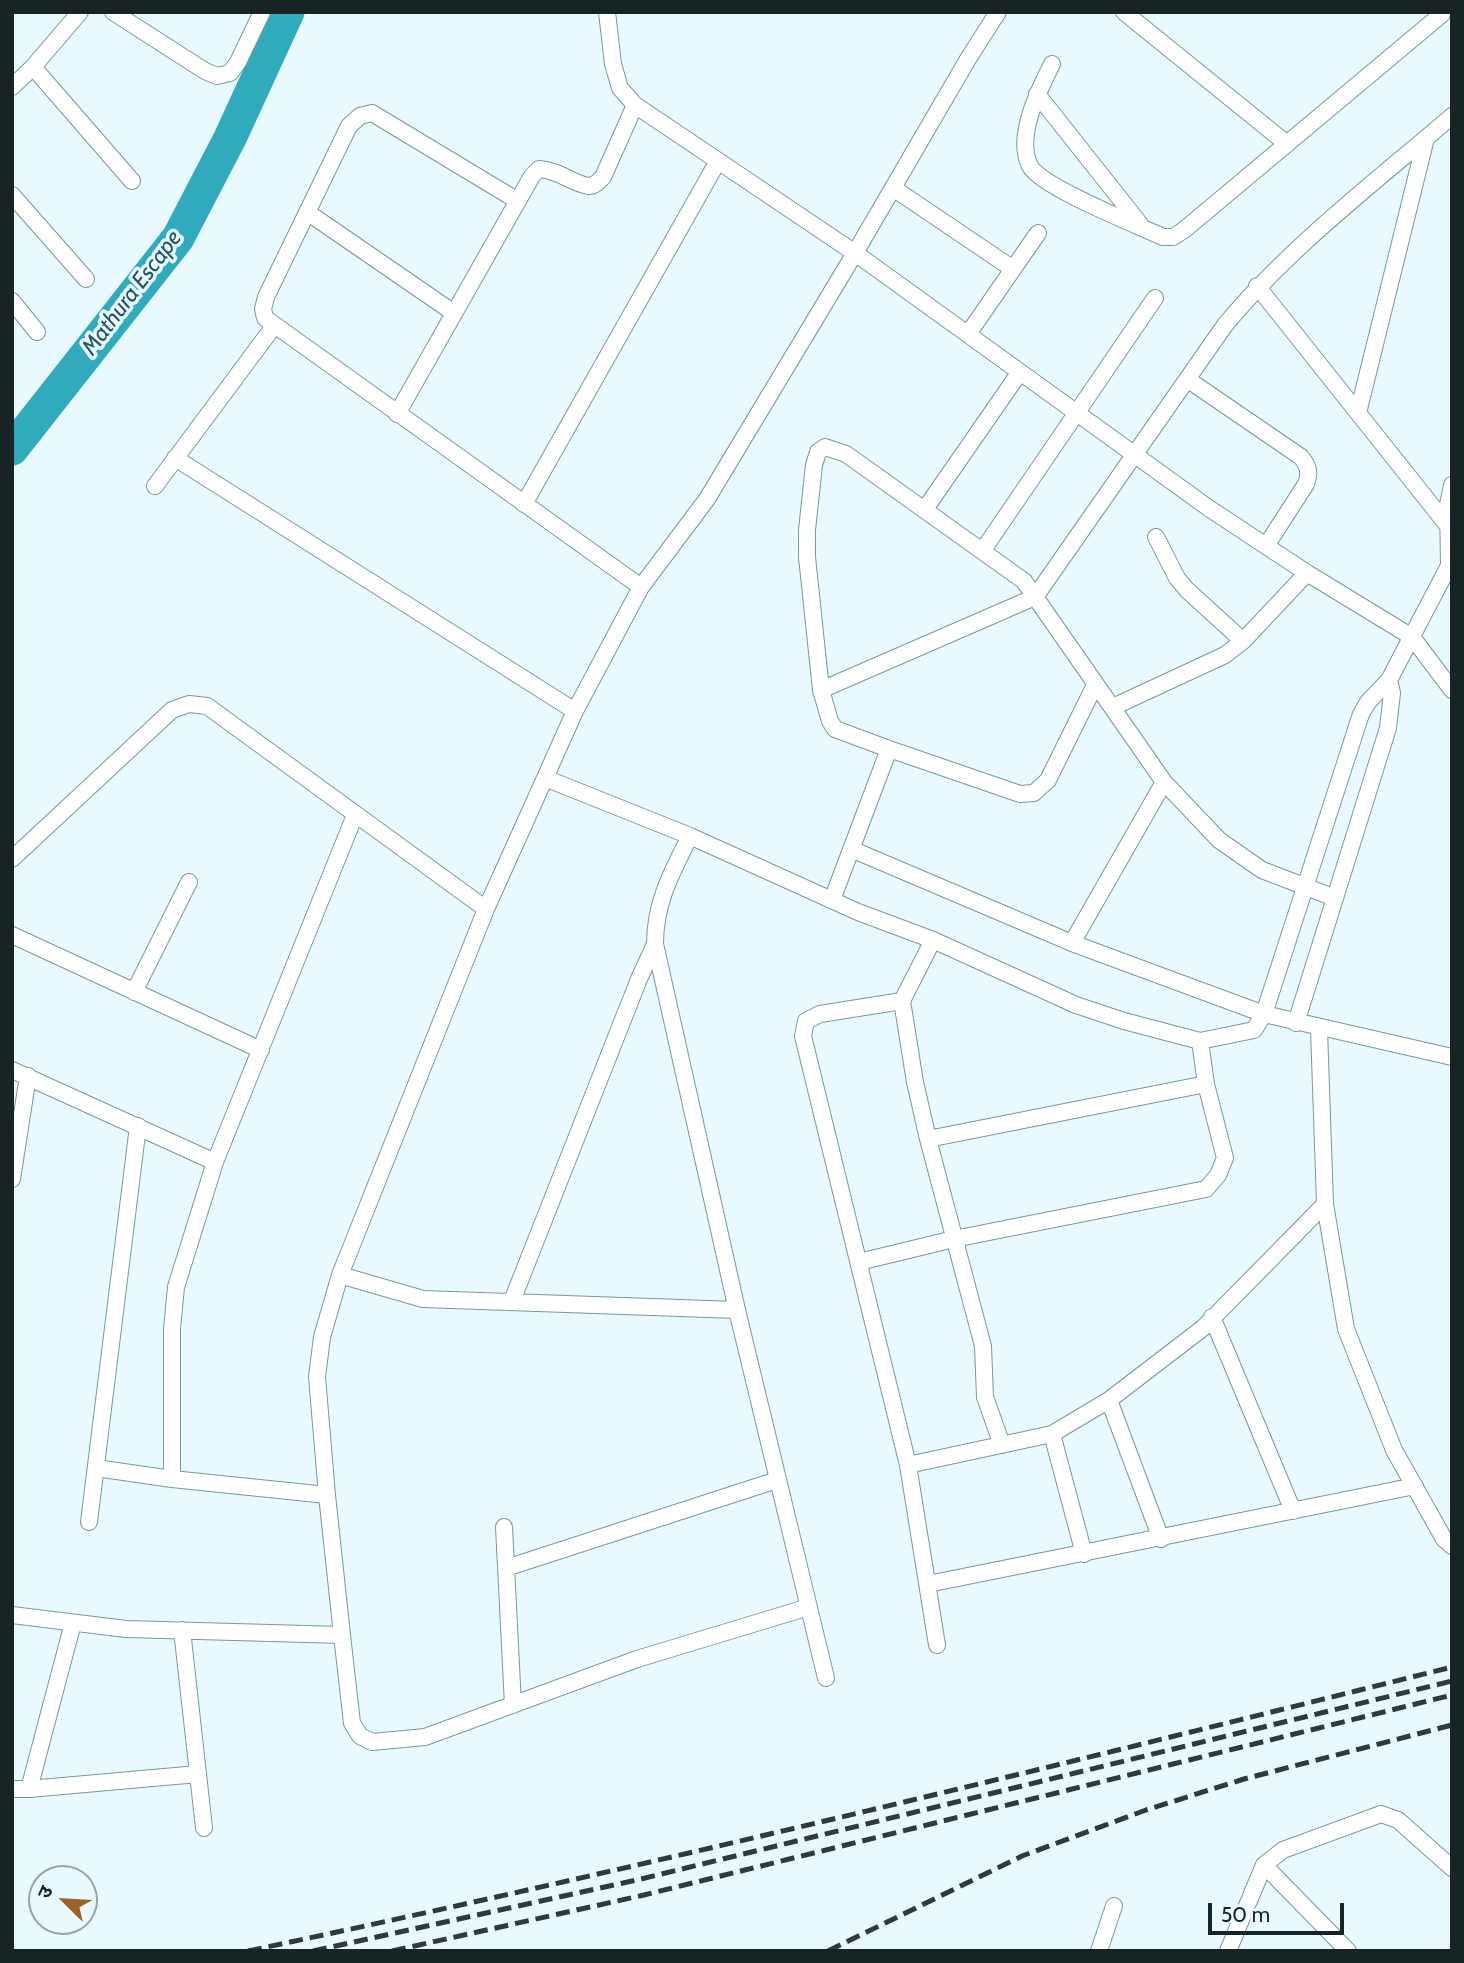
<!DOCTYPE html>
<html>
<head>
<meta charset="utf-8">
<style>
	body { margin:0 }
	#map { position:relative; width:1464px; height:1963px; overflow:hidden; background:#e8fafe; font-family:Cabin,"Noto Sans Devanagari",sans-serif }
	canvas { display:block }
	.frame { position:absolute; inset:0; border:14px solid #172325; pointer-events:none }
	.north { position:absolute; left:28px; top:1865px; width:70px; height:70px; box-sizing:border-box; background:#e8fafe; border:2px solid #94a4a7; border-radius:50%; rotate:294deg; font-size:19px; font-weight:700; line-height:28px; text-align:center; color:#172325 }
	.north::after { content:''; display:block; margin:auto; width:24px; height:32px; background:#9e6126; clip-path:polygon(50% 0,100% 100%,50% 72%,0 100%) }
	.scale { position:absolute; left:1208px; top:1903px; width:136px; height:32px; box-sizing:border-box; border:4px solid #172325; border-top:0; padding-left:9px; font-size:21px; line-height:24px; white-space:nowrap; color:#172325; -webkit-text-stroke:5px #e8fafe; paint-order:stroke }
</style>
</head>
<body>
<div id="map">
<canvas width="1464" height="1963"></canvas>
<div class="frame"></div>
<div class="north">उ</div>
<div class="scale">50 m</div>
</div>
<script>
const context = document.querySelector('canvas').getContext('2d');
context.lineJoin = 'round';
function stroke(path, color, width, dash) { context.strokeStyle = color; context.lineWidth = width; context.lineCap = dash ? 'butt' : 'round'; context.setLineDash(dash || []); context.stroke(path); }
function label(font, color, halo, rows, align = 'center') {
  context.font = font + ' Cabin,sans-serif'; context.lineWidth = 7; context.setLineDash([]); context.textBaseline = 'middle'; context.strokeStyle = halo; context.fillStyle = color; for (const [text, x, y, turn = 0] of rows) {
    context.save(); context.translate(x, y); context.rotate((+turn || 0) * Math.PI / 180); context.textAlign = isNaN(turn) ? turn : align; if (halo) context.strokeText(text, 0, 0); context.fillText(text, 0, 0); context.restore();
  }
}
stroke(new Path2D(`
	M12,449l166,-211 52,-100 58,-126`), '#30abbe', 33);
const street = new Path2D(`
	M113,12l92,59 12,5 13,-3 8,-11 24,-50
	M607,12l6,52 7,24 15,17 220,148 355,256 97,64 105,64 40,53
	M1124,12l163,132
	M1052,64c-13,26 -37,73 -22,102 11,21 107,59 133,71h10l11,-7 258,-216
	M33,67l99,114
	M12,87l21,-20 47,-55
	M1037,94l103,130
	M893,188l120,81
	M12,195l74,84
	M518,201l-146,-88 -12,3 -11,10 -83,171 -3,12 2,9 376,269
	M307,212l147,101
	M1257,286l191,240
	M12,301l25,31
	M968,334l70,-101
	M1187,379l114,78c8,10 9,16 5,27l-40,62
	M1358,413l68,-275
	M397,414l135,-238 7,-7c20,1 34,15 50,17 6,0 10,-5 14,-9l32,-72
	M175,458l400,253
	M155,486l119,-160
	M524,504l194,-343
	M925,509l95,-137
	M1156,537l21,41 10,12 56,51
	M983,550l172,-252
	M1449,565l-1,-60 4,-20
	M821,690l-14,-133v-27l7,-65 4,-13 7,-5 21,7 178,127 140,201 55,58 43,30 73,28
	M1113,707l112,-52 18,-14 64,-68
	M889,749l131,45 14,-1 14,-13 47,-95
	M545,778l30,-67 66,-124 66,-88 148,-246 113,-194 30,-47
	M690,836c-18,36 -35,66 -35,108l82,366 89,368
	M851,849l221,94 192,71 188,43
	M12,859l160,-149 17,-6 18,2 279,203
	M832,900l57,-151 -54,-20 -5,-8 -9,-31 214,-93 190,-272c66,-79 149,-142 227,-209
	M12,935l249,115
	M933,940l-31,61 13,81 13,57 55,207 2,51 17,48
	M1072,943l92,-161
	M134,992l55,-110
	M902,1001l-82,13 -14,7 -3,15 105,429 29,180
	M1296,1023l92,-295 4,-35 -3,-13
	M12,1070l203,92
	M928,1139l278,-55
	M12,1179l16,-103
	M1325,1204l21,125 48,121 50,89 8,7
	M859,1262l95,-23 252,-50 12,-14 7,-17 -19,-74 -6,-43
	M340,1275l83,24 314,11
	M512,1301l127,-322 16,-35
	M1212,1317l81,194
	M1109,1400l52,139
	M1052,1434l32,120
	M908,1465l144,-31 57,-34 94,-72 122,-124 -6,-175
	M96,1468l76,11 155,16
	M172,1479v-150l4,-42 39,-125 140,-347
	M89,1522l49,-396
	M504,1527l9,178
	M506,1568l271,-88
	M928,1584l487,-98
	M12,1615l114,14 216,6 -15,-140 -10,-118 5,-40 18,-62 146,-366 59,-131 145,58 168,76 75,28 143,65 48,16 76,20 54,-11 10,-16 97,-300 7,-12 21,-22 63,-120
	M182,1630l22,198
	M342,1635l10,88 8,13 12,6 53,-5 212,-78 172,-52
	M12,1789h17l44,-166
	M29,1789l169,-15
	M1264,1865l84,86
	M1099,1951l15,-45
	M1228,1951l36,-86 19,-15 98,-36 17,6 54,48`);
stroke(street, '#7a979c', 18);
stroke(street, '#fff', 16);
stroke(new Path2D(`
	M248,1951c404,-85 804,-184 1204,-284
	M313,1951l328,-72 811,-198
	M392,1951l252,-56 808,-200
	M828,1951l194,-95 124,-46 98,-31 208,-54`), '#2e3a3d', 5, [14, 7]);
label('italic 23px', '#25565f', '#e8fafe', [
	["Mathura Escape",132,293,-53]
]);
</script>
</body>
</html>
